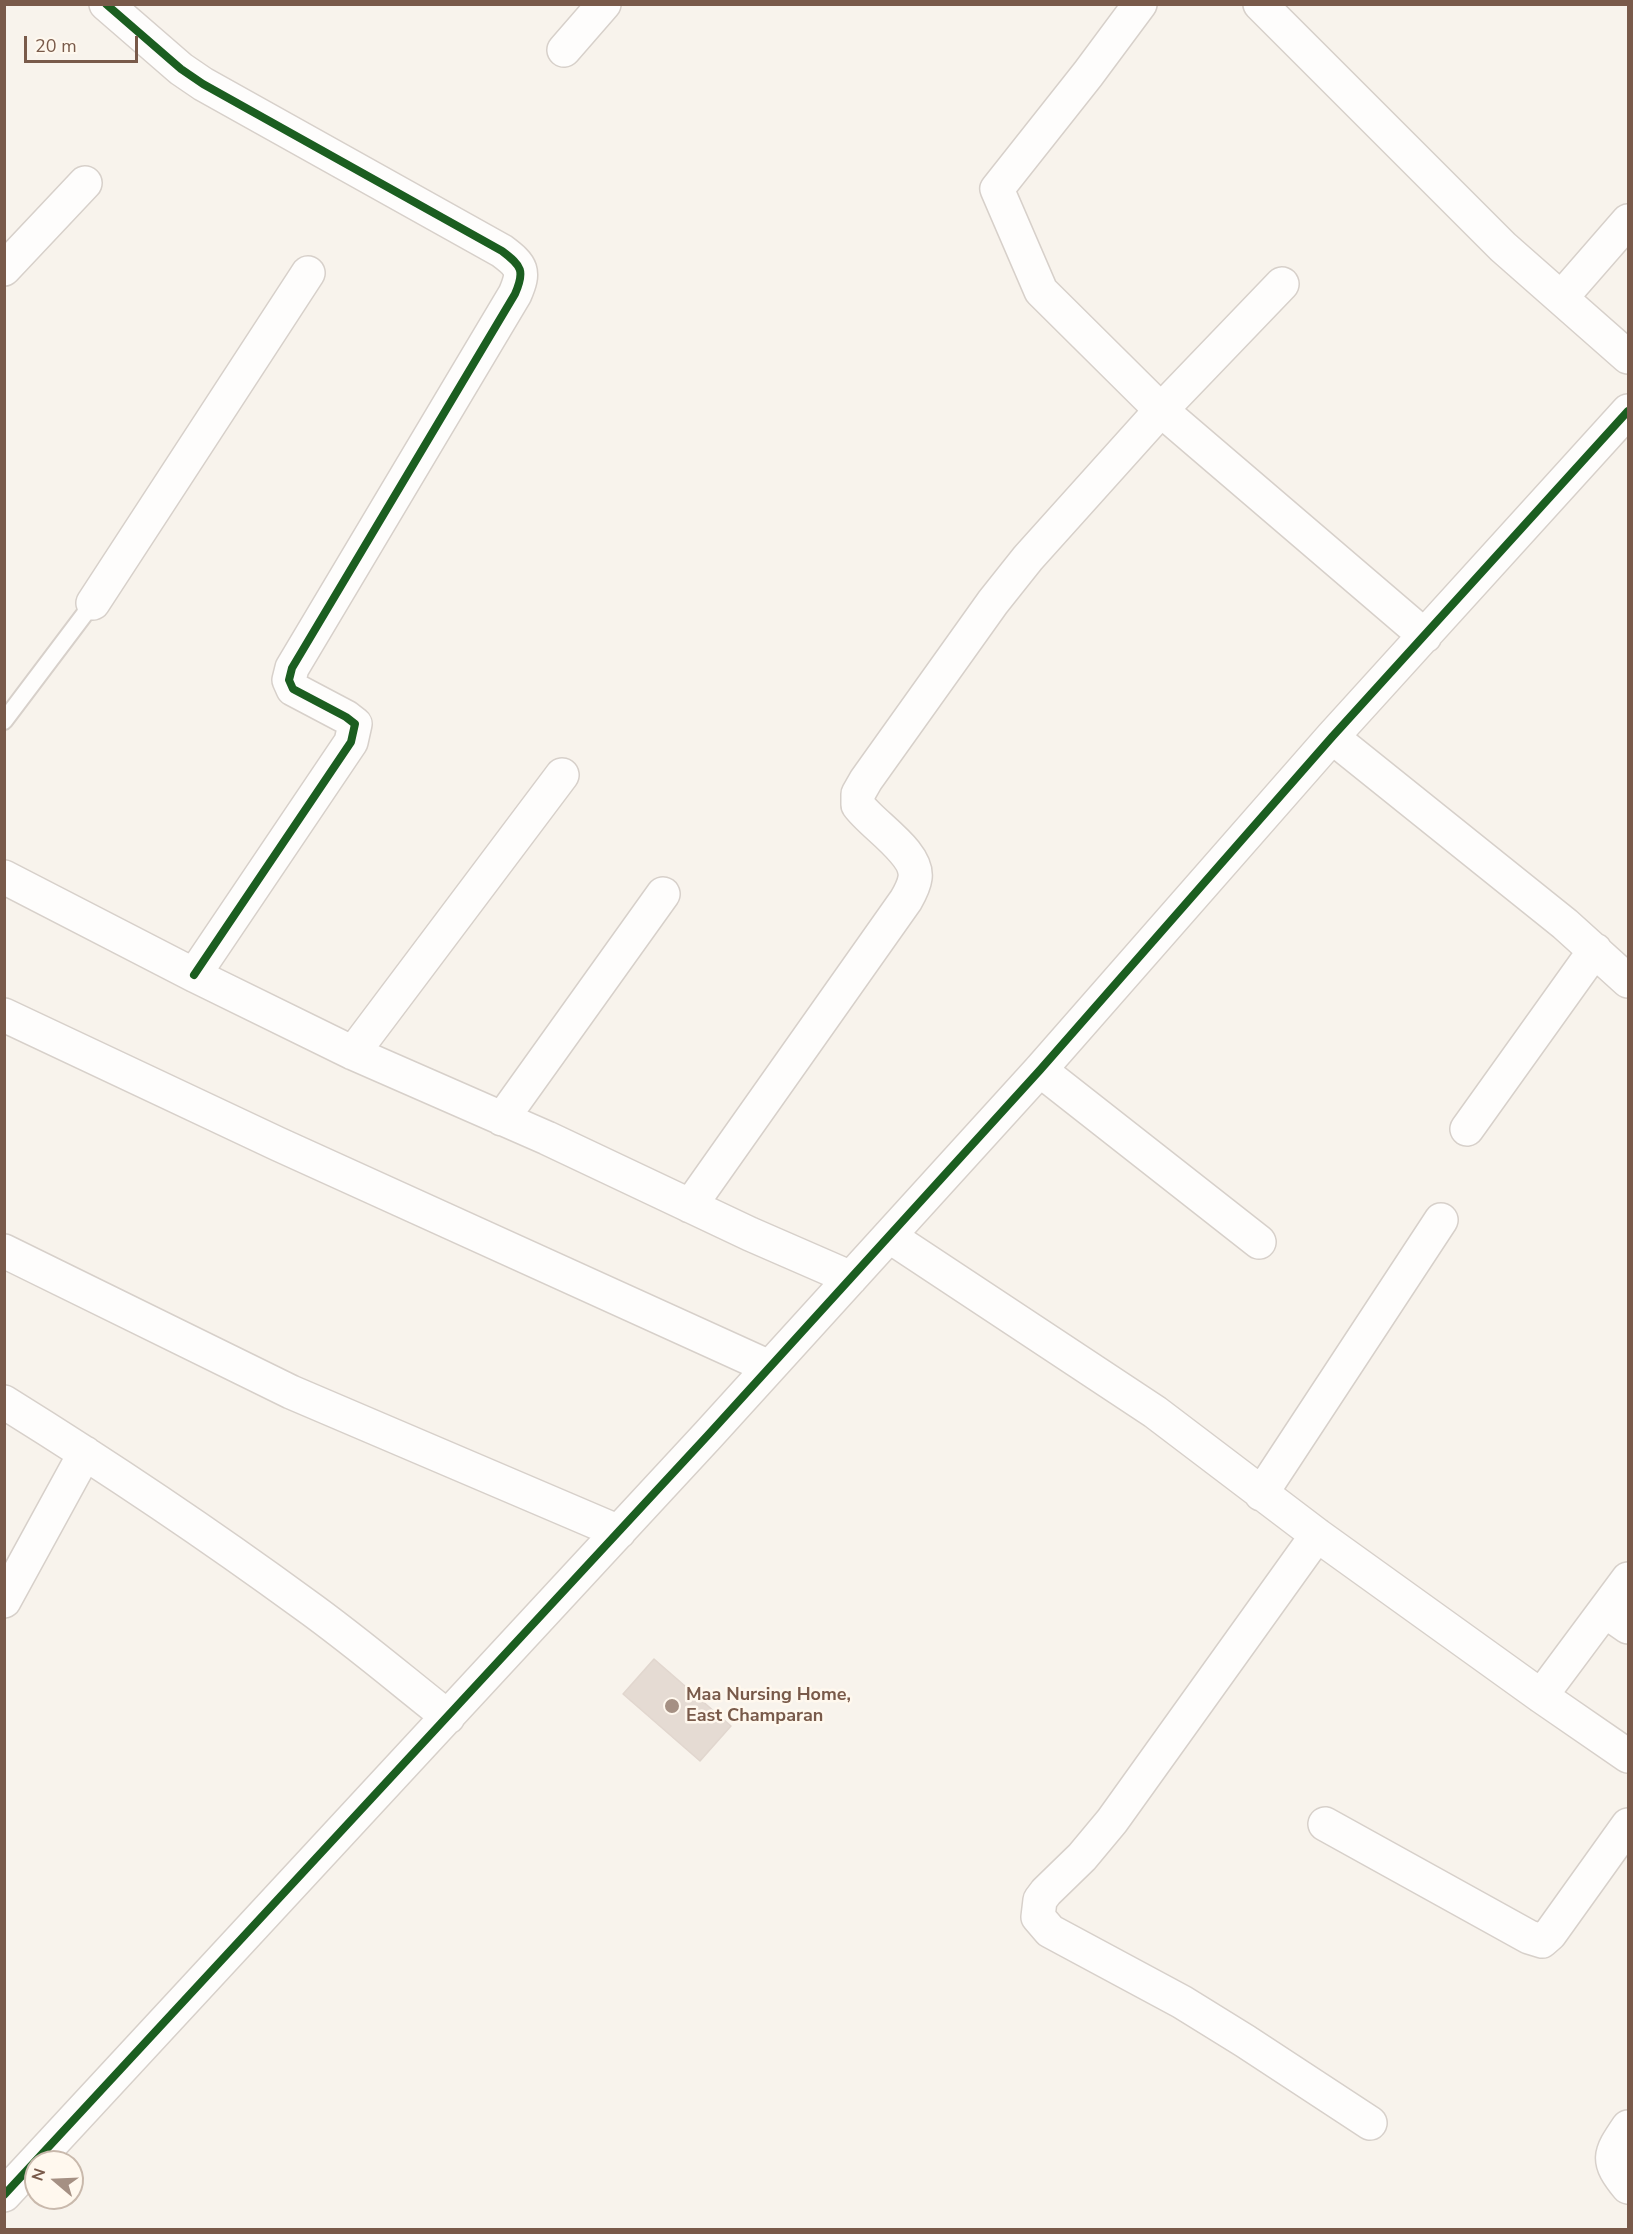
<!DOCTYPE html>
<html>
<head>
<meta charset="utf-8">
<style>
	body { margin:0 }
	#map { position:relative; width:1633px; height:2234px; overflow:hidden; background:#f8f3ec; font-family:"Nunito Sans",sans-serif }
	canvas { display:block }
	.frame { position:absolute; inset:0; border:6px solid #795a4a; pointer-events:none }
	.north { position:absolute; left:24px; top:2150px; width:60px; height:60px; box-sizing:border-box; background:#fff8ee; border:2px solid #c9b9ac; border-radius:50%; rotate:289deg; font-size:16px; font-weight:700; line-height:24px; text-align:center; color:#795a4a }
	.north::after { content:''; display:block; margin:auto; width:21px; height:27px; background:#a59083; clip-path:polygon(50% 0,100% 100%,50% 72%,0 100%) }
	.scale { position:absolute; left:24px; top:36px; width:114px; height:27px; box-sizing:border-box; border:3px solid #795a4a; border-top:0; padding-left:8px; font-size:18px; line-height:21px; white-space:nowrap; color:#795a4a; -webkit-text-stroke:4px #fff8ee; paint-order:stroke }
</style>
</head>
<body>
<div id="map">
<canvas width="1633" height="2234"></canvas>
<div class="frame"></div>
<div class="north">N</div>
<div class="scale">20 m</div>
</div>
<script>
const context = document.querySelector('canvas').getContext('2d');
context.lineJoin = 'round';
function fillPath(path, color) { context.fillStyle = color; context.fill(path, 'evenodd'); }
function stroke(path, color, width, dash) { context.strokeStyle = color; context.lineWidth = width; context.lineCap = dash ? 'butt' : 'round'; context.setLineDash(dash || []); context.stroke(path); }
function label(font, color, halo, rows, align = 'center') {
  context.font = font + ' "Nunito Sans",sans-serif'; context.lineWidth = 5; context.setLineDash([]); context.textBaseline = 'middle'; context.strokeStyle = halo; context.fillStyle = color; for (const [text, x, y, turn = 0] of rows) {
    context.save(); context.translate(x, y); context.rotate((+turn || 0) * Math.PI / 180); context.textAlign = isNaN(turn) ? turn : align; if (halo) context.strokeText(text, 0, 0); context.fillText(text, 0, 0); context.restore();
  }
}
const building = new Path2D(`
	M654,1659l77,67 -31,35 -77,-67z`);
fillPath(building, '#e5dbd3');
stroke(building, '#e1d6ce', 1.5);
const lane = new Path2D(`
	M4,721l89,-118`);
const street = new Path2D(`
	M106,4l75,65 22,15 299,167c20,15 23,20 13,43l-223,374 -3,12 4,9 53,28 9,7 -4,18 -157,233
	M1140,4l-52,70 -91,115 44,102 120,119 264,226
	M1260,4l243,243 125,110
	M564,50l40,-46
	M4,269l81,-86
	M1561,298l67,-77
	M93,603l215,-330
	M1332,737l233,187 63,57
	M4,877l190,98 159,78 194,85 203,96 101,44
	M4,1015l274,129 491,223
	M353,1053l209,-278
	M1040,1070l219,172
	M502,1119l161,-225
	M1467,1129l128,-179
	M690,1206l216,-306c4,-7 8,-14 9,-22 4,-25 -43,-53 -57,-73v-11l8,-14 127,-178 35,-44 133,-148 121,-126
	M889,1236l266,176 162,123 224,161 87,60
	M4,1251l287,141 328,140
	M4,1402c103,64 203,131 300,202 49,35 96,75 144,113
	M1261,1494l180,-274
	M1317,1535l-205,286 -30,36 -36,35 -6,8 -2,17 12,14 132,71 63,39 125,82
	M4,1601l81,-148
	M1605,1611l23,16
	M1541,1696l87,-117
	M1325,1824l204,113 13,4 8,-7 78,-109
	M1628,2127c-19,28 -22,33 0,60
	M4,2195l705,-761 331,-364 292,-333 296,-326`);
stroke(lane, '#d7d0ca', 20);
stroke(street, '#d7d0ca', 36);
stroke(lane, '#fefdfc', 16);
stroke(street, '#fefdfc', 33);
stroke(new Path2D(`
	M106,4l75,65 22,15 299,167c20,15 23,20 13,43l-223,374 -3,12 4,9 53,28 9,7 -4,18 -157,233
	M4,2195l705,-761 331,-364 292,-333 296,-326`), '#1b5e20', 8);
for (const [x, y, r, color] of [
	[672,1706,8,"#a59083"]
]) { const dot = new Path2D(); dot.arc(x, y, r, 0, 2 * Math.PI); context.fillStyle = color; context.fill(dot); stroke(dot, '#fff8ee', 2); }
label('bold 18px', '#795a4a', '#fff8ee', [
	["Maa Nursing Home,",686,1696],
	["East Champaran",686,1717]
], 'left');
</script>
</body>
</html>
